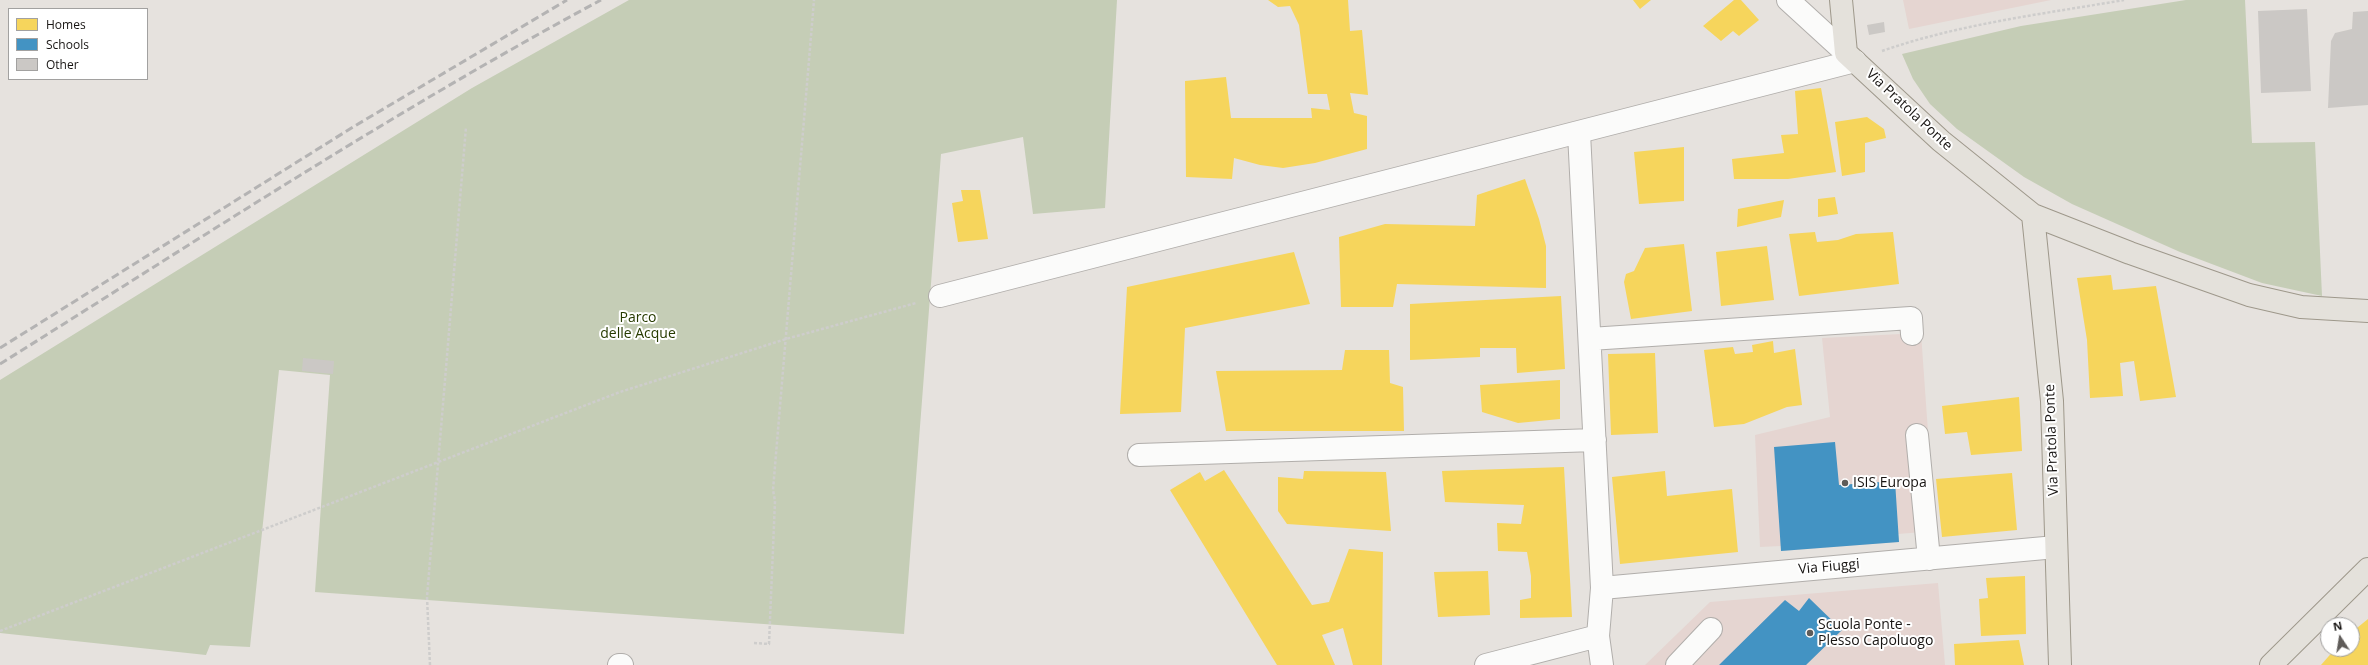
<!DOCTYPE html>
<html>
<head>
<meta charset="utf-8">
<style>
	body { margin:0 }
	#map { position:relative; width:2368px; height:665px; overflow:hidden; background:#e6e2de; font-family:"Open Sans",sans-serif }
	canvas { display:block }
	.legend { position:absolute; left:8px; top:8px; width:140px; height:72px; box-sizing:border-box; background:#fff; border:1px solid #a2a1a0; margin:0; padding:5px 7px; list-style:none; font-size:12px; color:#171412 }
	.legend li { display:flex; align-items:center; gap:8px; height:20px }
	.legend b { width:20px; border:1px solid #a2a1a0 }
	.north { position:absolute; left:2320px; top:617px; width:40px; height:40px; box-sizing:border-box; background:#fff; border:1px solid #a2a1a0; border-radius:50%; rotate:348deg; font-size:11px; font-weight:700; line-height:16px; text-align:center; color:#171412 }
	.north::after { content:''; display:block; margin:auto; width:14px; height:18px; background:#5f5c59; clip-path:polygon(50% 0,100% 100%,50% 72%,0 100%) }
</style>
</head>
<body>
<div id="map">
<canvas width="2368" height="665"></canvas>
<ul class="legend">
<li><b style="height:11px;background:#f6d55c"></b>Homes</li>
<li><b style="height:11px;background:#4393c3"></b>Schools</li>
<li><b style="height:11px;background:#cbc8c5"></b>Other</li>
</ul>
<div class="north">N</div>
</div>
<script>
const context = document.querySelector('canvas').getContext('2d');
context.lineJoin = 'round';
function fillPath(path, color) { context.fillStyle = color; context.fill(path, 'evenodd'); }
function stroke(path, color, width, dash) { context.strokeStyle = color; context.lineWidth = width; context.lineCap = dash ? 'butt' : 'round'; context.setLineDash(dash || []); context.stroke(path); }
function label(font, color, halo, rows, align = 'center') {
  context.font = font + ' "Open Sans",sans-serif'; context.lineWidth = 4; context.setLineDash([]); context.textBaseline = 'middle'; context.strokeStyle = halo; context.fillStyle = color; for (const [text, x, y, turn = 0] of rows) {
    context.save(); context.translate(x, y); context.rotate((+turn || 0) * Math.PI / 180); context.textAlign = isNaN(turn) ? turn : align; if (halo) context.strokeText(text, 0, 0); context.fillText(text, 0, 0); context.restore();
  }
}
fillPath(new Path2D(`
	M1903,0h148l-142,29z
	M1921,333l14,198 -37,3 1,8 -118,9v-5l-21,1 -5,-112 75,-18 -8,-79z
	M1938,583l7,82h-300l65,-63z`), '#e5d5d1');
fillPath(new Path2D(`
	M629,0h488l-12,208 -72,6 -10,-77 -82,17 -37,480 -589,-42 15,-217 -51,-5 -29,277 -40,-2 -4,10 -206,-22v-253l472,-292z
	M2186,0h59l7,143 63,-1 7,154 -60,-13 -82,-31 -108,-48 -48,-27 -67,-48 -27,-25 -17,-25 -11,-25 119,-28z`), '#c5cdb6');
fillPath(new Path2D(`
	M1268,0h80l2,31 12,-1 6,65 -18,-2 4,20 13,3v33l-52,14 -32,5 -23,-3 -26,-7 -2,21 -46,-2 -1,-96 41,-4 5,41h81l-1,-10 19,2 -3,-16h-19l-9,-69 -9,-19 -12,1z
	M1633,0h18l-11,9z
	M1734,0h7l18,20 -20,16 -6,-5 -12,10 -18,-15z
	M1821,88l15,84 -48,7h-54l-2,-20 52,-6 -3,-18 17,-1 -3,-43z
	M1867,117l17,12 2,9 -21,5v29l-23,4 -7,-54z
	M1684,147v54l-45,3 -5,-52z
	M1525,179l14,40 7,27v42l-149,-4 -4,23h-52l-2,-70 46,-13 90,2 2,-31z
	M961,190h19l8,49 -30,3 -6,-39 11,-2z
	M1835,197l3,17 -20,3v-18z
	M1784,200l-3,17 -44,10 1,-18z
	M1815,232l2,10 21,-2 18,-6 37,-2 6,52 -100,12 -10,-62z
	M1684,244l8,67 -61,8 -7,-37 2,-8 8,-3 11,-23z
	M1767,246l7,54 -53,6 -5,-54z
	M1294,252l16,52 -125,24 -4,84 -61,2 7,-127z
	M2111,275l2,15 43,-4 20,111 -36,4 -6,-40 -14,2 3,33 -33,2 -3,-58 -10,-62z
	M1561,296l4,73 -48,4 -1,-25h-36v9l-70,3v-56z
	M1773,341l1,12 21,-4 7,56 -15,2 -43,17 -30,3 -10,-77 29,-3 2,7 18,-2 -1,-7z
	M1345,350h44l1,33 13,4 1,44h-178l-10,-60 126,-1z
	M1655,353l3,80 -47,2 -3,-81z
	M1560,380v39l-42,4 -36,-11 -2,-27z
	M2019,397l3,54 -51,4 -4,-23 -22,2 -3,-28z
	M1564,467l8,150 -52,1v-18l11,-2v-22l-4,-24 -29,-1 -1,-28 24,1 3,-19 -79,-3 -3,-31z
	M1224,470l88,135 17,-3 20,-53 34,3 -1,113h-29l-10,-37 -21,7 13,30h-58l-107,-175 30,-18 5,9z
	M1304,471l82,1 5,59 -104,-7 -9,-13v-34l25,2z
	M1665,471l2,25 65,-7 6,63 -118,12 -8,-87z
	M2012,473l5,57 -75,7 -6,-58z
	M1488,571l2,44 -52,2 -4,-45z
	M2025,576l1,58 -45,2 -2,-37 9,-1 -2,-20z
	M2368,619v46h-47l14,-16h17v-17z
	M2019,640l5,25h-69l-1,-21z`), '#f6d55c');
fillPath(new Path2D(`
	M1835,442l4,43 56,-4 4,61 -118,9 -7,-104z
	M1809,598l33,32 -36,35h-87l66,-65 14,11z`), '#4393c3');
fillPath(new Path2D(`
	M2307,9l4,82 -50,2 -3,-82z
	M2368,11v94l-40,3 3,-67 4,-8 17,-4 1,-17z
	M1884,22l1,10 -16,3 -2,-10z
	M303,358l31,3 -1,13 -31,-3z`), '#cbc8c5');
const minor = new Path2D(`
	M1788,0l58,53
	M940,296l915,-235
	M1590,339l321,-21 1,16
	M1917,435l12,124
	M1139,455l456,-15
	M1602,588l454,-41
	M1598,636l4,29
	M619,665h3
	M1486,665l112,-29 4,-48 -23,-455
	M1677,665l34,-36`);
const major = new Path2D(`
	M1841,0l5,53 95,88 92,74 97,38 119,42 52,12 67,4
	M2033,215l19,186 8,264
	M2271,665l97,-96`);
stroke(minor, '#b1aeab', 24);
stroke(major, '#9e988b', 24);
stroke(new Path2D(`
	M1882,51c77,-27 161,-37 242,-51
	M0,631l620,-239 166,-53 130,-36
	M754,643l15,1 6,-143 -2,-11 41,-490
	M430,665l-3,-68 39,-470`), '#cecdcc', 2.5, [3, 2]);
stroke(minor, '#fbfbfa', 22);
stroke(major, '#e4e1db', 22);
stroke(new Path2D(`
	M0,348l353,-221 214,-127
	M0,364c198,-124 394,-253 601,-364`), '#b4b3b3', 3, [8, 4]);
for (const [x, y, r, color] of [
	[1845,483,4,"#5f5c59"],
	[1810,633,4,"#5f5c59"]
]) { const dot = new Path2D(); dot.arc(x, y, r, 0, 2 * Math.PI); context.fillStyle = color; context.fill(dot); stroke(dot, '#fff', 1.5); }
label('14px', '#171412', '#fff', [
	["Via Pratola Ponte",1909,110,43],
	["Via Pratola Ponte",2052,440,-92],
	["Via Fiuggi",1829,567,-5]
]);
label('14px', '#273b00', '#fff', [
	["Parco",638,318],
	["delle Acque",638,334]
]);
label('14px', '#171412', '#fff', [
	["ISIS Europa",1853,483],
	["Scuola Ponte -",1818,625],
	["Plesso Capoluogo",1818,641]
], 'left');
</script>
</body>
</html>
